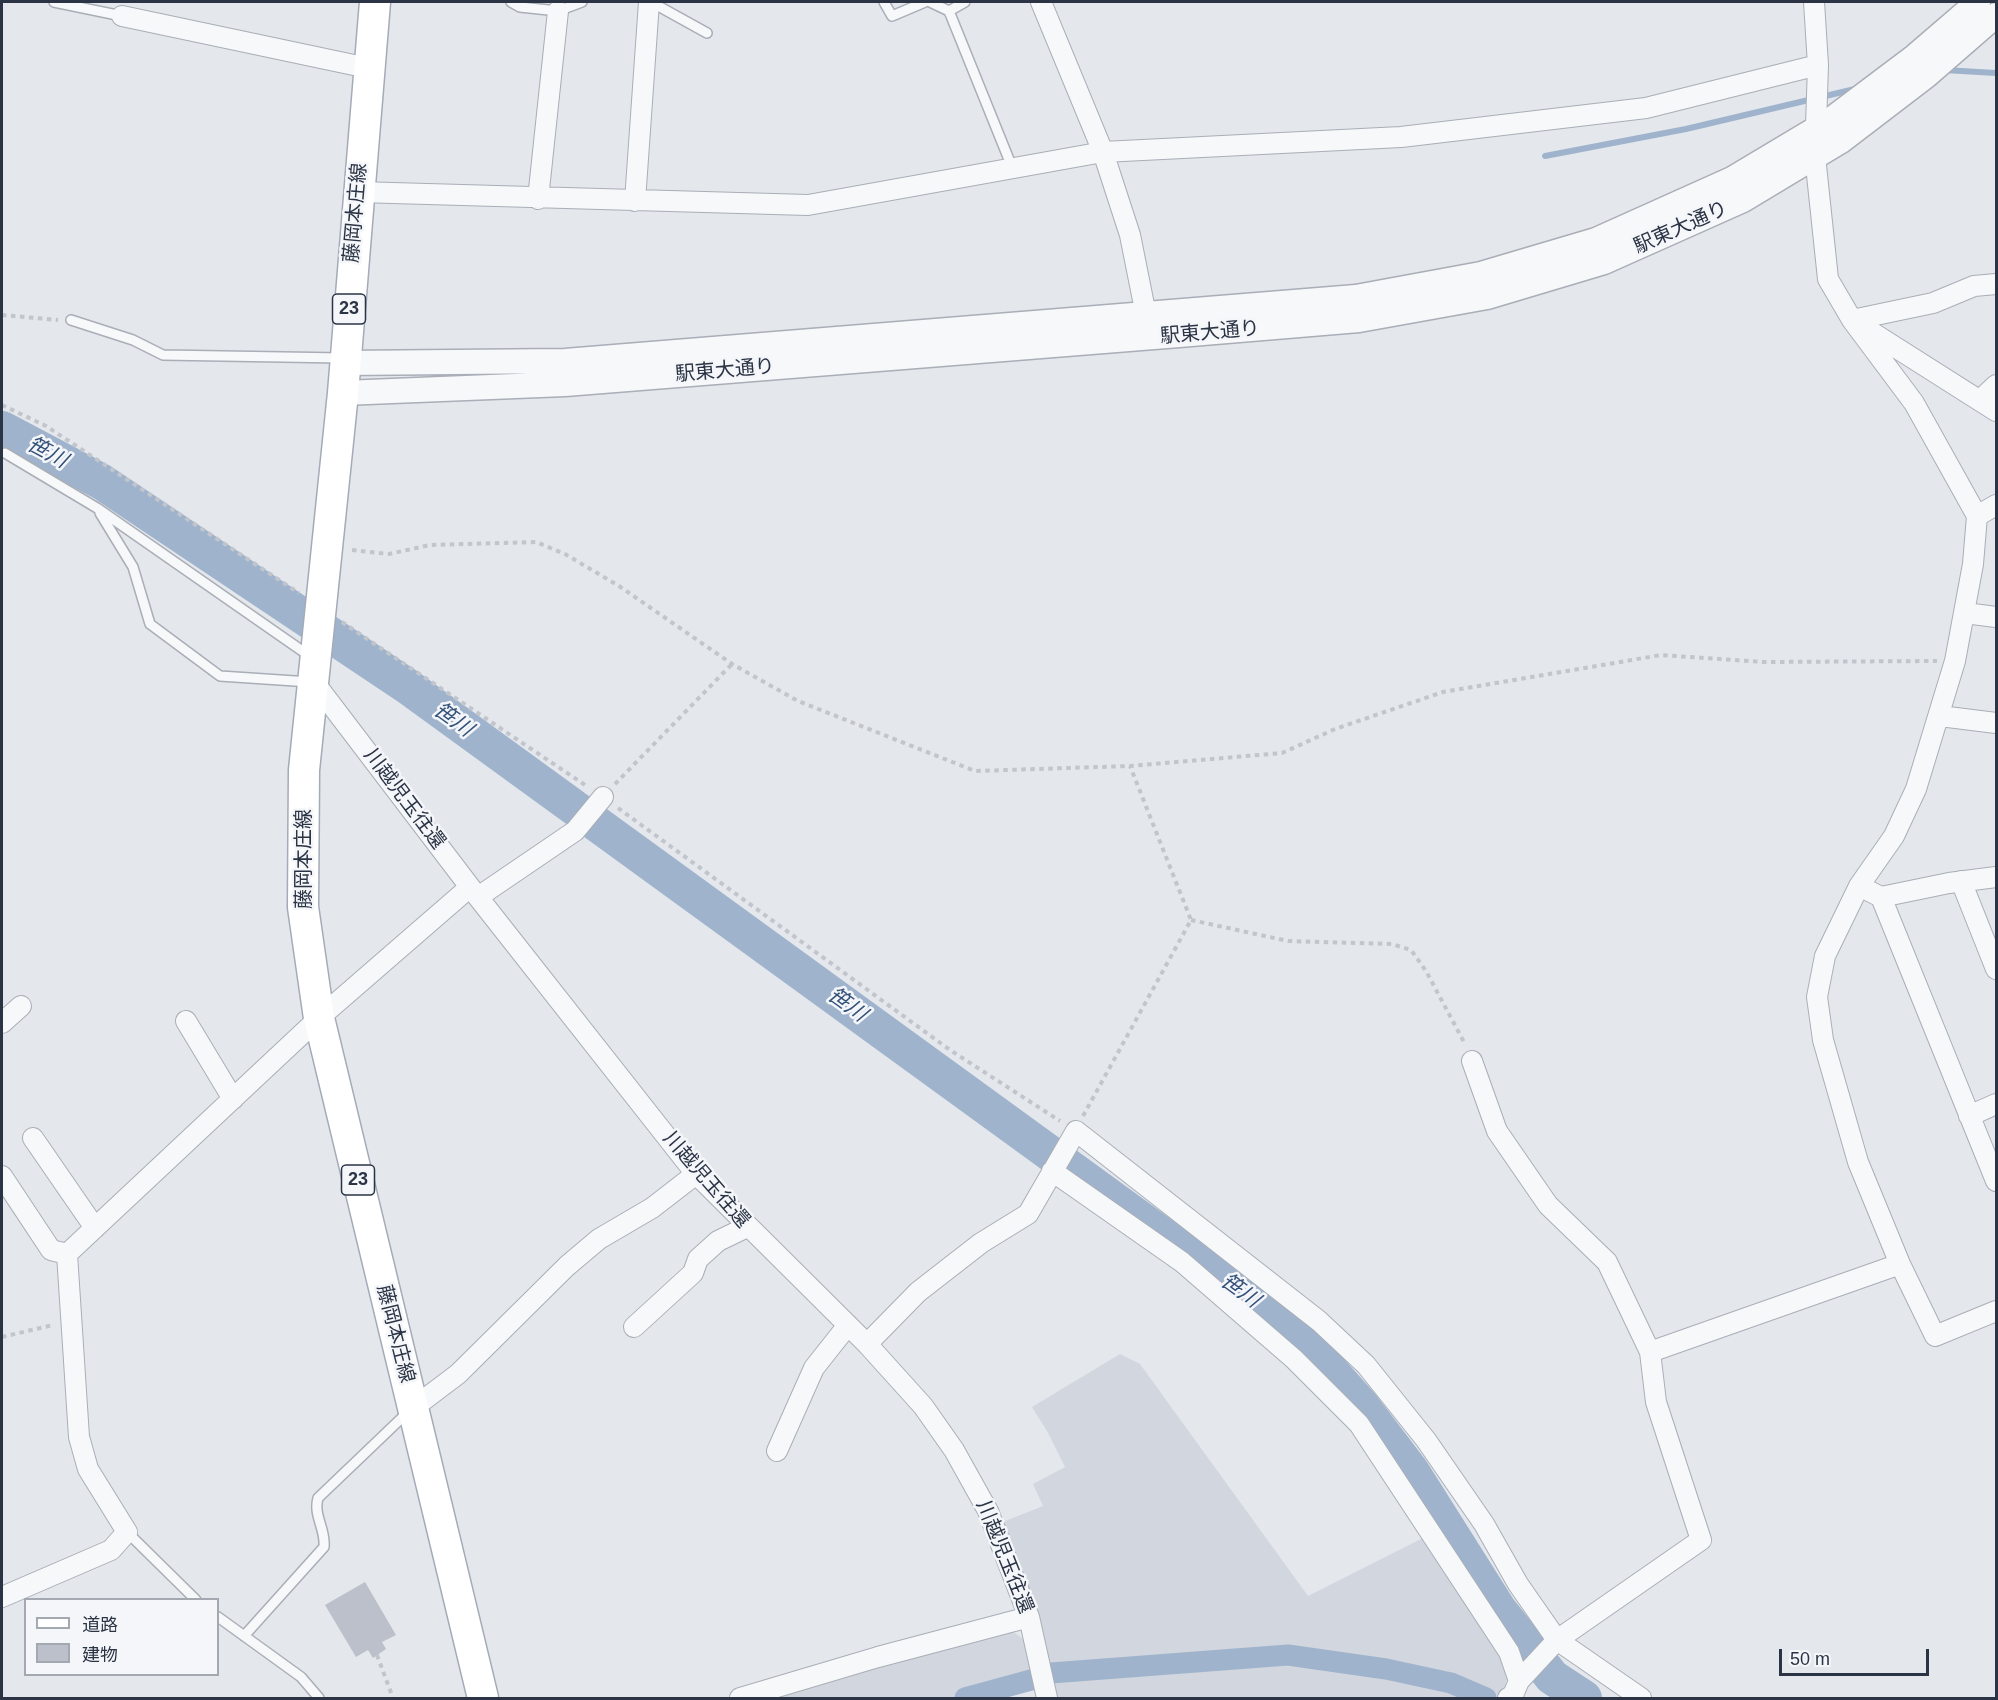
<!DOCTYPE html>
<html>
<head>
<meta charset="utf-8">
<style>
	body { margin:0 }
	#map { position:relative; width:1998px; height:1700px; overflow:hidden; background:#e4e7ec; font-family:Helvetica,"Noto Sans JP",sans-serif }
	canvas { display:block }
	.frame { position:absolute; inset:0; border:3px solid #2b3445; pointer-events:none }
	.legend { position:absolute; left:24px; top:1598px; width:195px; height:78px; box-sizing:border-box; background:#f4f6f9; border:2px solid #a4a8b1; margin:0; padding:8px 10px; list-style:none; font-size:18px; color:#2b3445 }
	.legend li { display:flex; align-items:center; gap:12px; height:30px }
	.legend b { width:30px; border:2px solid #a4a8b1 }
	.scale { position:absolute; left:1779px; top:1649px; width:150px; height:27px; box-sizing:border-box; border:3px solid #2b3445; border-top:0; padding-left:8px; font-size:18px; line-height:21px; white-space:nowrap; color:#2b3445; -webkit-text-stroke:4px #f4f6f9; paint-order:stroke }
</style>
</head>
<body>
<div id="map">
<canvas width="1998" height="1700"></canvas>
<div class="frame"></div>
<ul class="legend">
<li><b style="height:8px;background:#fff"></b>道路</li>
<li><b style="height:16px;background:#bbc0ca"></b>建物</li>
</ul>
<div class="scale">50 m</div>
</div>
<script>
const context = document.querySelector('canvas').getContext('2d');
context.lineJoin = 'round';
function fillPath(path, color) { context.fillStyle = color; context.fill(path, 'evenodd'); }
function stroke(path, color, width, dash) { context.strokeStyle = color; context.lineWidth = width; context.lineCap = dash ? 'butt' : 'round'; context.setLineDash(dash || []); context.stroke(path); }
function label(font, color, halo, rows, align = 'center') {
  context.font = font + ' Helvetica,"Noto Sans JP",sans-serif'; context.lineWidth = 5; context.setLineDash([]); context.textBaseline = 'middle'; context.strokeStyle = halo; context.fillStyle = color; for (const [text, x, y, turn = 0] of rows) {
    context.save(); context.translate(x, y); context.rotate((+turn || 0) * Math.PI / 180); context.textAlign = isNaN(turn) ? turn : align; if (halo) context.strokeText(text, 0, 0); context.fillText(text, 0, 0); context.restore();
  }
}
fillPath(new Path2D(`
	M1120,1354l20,10 168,232 115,-58 70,103 12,26 2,12 -4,14 -10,5 -37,-16 -60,-14 -104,-15 -242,19 -52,-148 45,-18 -10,-22 32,-17 -18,-36 -15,-24z
	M1012,1631l14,10 7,35 -79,22h-174l-1,-4z
	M1291,1660l157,27 18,7 2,4h-410l-4,-19z`), '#d2d6de');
stroke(new Path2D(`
	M1944,70l52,3
	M1545,156l141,-27 169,-40`), '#9fb4cc', 6);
stroke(new Path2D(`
	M1051,1673l237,-18 98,14 65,14 35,15
	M965,1698l66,-18`), '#9fb4cc', 21);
stroke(new Path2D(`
	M2,429l100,53 305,204 860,625 53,48 41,46 51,67 87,138 53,67 32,21`), '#9fb4cc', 36);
fillPath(new Path2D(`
	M365,1582l31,53 -14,7 4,7 -13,9 -5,-8 -12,7 -31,-52z`), '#bbc0ca');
const service = new Path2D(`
	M54,2l68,14
	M511,2l9,5 38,4 24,-9
	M651,2l56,31
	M884,2l8,14 33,-14
	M930,2l19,9 63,156
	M949,11l16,-9
	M71,320l62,20 30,15 179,3
	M5,453l92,55 214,149
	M100,513l33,54 17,57 70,52 90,6
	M127,1532l69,68
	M218,1617l83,60 18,21
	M244,1636l80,-89c2,-18 -11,-31 -6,-49l91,-87`);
const minor = new Path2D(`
	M1041,2l62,150 27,83 16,80
	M1814,2l4,63 -3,91 13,123 24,41 62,83 63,113 -4,48 -18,97 -39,128 -22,47 -35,50 -16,33 -18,37 -8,41 6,43 35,122 42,102 35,72 61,-25
	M122,16l246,52
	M358,192l450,13 295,-53 298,-15 245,-29 172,-43
	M538,199l20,-188
	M635,201l14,-199
	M1852,320l81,-17 41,-17 22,-2
	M1862,326l134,85
	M1980,400l16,-15
	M1977,516l19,-11
	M1965,613l31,4
	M314,682l156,205 226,287 171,170 56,62 31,44 34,61 41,106 18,81
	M1940,716l56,7
	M1961,881l35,88
	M1869,891l12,6 68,-14 47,-6
	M478,897l97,-66 28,-34
	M1881,897l115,284
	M186,1021l47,78
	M2,1023l19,-17
	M1472,1061l25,70 51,74 59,57 43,90 6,50 45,138 -144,100 -38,41 -6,14 -5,3
	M1969,1116l27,-12
	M33,1138l62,90
	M1052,1171l130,91 112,97 65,65 150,228 10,29
	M2,1176l49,74 16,4
	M67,1254l252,-236 151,-131
	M634,1327l59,-54 5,-14 20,-18 29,-14
	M867,1344l51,-52 63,-49 47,-29 48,-83 243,190 47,44 60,75 58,84 34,60 39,56 84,58
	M1650,1352l250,-88
	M413,1408l45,-34 109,-108 32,-27 53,-31 44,-34
	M777,1451l37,-83 34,-43
	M2,1597l109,-47 16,-18 -39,-63 -9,-32 -12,-183
	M740,1698l138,-41 151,-40`);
const tertiary = new Path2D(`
	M344,363l221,-2 791,-64 125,-23 115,-34 136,-61 97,-58 85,-64 64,-55
	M343,393l222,-9 614,-49 180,-15 128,-23 117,-35 139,-62 98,-59 85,-65 70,-61`);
const primary = new Path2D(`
	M375,2l-32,391 -39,377 -1,137 16,111 164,680`);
stroke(service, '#a9aeb7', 12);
stroke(minor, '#a9aeb7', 22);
stroke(tertiary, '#a9aeb7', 27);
stroke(primary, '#a3abb8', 33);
stroke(new Path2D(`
	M2,315l56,5
	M2,405l44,21 253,167
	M352,550l37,4 41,-9 106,-3 29,12 54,32 113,78 66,37 177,70 155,-5 152,-13 53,-24 108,-37 218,-37 102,7 174,-1
	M342,622l246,165
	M615,784l117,-120
	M618,808l332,242 110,71
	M1191,920l97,21 104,3 19,6 15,21 39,73
	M1083,1116l108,-196 -61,-154
	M2,1337l51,-12
	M377,1655l16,43`), '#c2c5cb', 4, [4.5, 4.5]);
stroke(service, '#f7f8fa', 9);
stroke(minor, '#f7f8fa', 20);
stroke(tertiary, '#f7f8fa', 24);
stroke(primary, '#fff', 30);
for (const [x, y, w] of [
	[349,309,33],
	[358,1180,33]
]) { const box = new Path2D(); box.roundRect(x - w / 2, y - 15, w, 30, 4.5); context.fillStyle = '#f4f6f9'; context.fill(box); stroke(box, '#2b3445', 1.5); }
label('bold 18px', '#2b3445', null, [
	["23",349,309],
	["23",358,1180]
]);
label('20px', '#2b3445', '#f4f6f9', [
	["藤岡本庄線",356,213,-85],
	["駅東大通り",1681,228,-24],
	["駅東大通り",1210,333,-5],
	["駅東大通り",725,371,-5],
	["川越児玉往還",404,799,53],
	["藤岡本庄線",304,859,-90],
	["川越児玉往還",706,1180,49],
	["藤岡本庄線",395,1334,76],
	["川越児玉往還",1004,1557,68]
]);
label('italic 21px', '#34527a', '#f4f6f9', [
	["笹川",47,453,28],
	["笹川",453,720,36],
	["笹川",847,1005,36],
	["笹川",1240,1291,36]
]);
</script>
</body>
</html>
